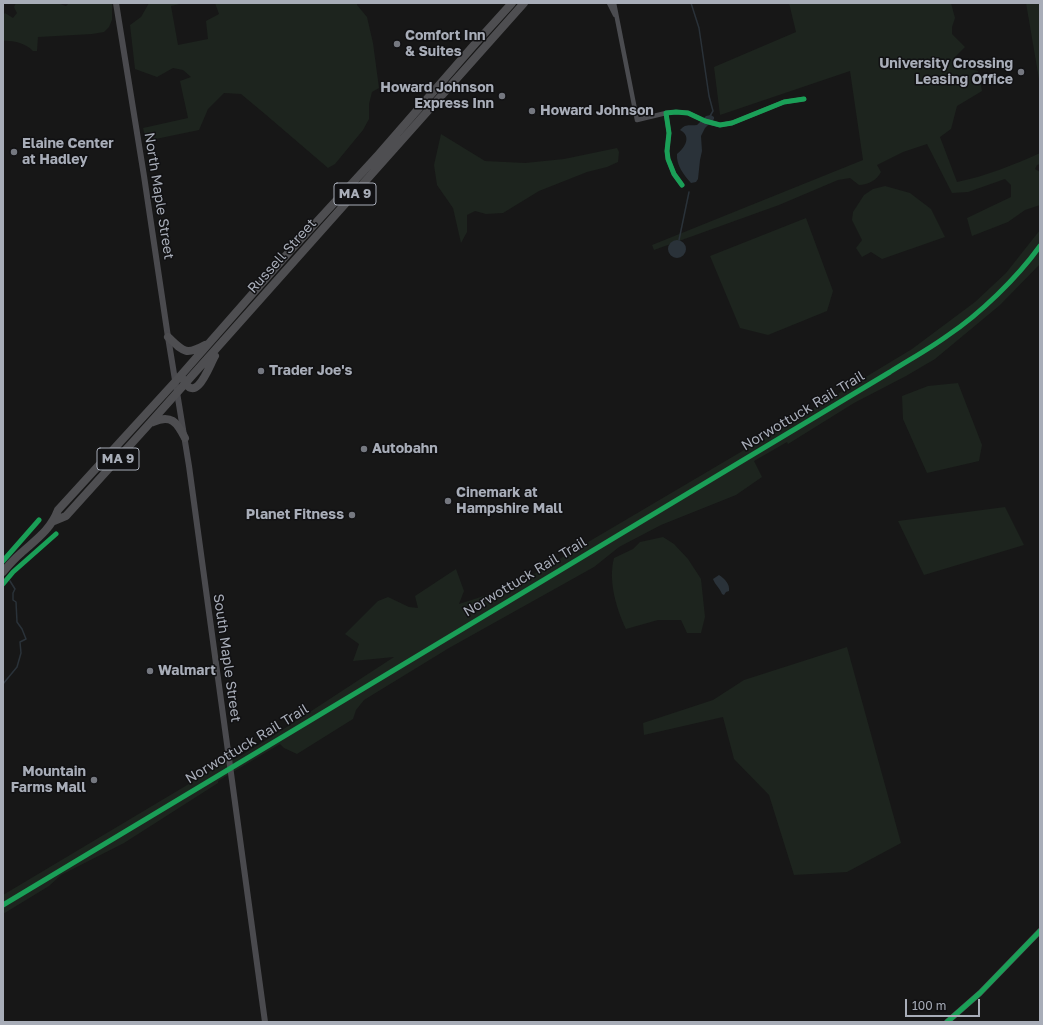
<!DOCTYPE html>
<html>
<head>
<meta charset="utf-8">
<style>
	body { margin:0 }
	#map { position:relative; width:1043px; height:1025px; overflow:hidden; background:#171717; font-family:"Golos Text",sans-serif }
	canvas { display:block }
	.frame { position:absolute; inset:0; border:4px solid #a8adb8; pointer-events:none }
	.scale { position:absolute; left:905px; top:999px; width:75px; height:18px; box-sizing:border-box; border:2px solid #a8adb8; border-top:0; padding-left:5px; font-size:12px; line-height:14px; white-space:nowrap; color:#a8adb8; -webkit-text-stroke:3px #111113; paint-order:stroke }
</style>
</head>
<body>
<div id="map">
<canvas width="1043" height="1025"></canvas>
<div class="frame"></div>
<div class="scale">100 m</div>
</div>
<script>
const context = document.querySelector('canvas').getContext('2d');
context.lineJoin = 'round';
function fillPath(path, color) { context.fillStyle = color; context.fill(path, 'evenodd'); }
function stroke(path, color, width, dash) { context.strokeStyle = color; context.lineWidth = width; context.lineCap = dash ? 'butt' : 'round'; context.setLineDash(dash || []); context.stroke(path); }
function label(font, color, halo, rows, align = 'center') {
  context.font = font + ' "Golos Text",sans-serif'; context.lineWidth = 3; context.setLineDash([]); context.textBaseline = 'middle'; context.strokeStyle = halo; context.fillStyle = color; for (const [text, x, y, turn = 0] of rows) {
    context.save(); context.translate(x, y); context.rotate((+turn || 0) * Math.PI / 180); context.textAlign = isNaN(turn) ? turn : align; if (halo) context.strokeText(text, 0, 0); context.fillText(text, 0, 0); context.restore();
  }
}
fillPath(new Path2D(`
	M16,3h41l9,3 3,-3h43v17l-3,7 -5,5 -12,2 -54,3 -1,14h-4c-6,-7 -20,-11 -30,-10v-26l2,-2 8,5 4,-5 -3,-6z
	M149,3h35l-13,3 7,39 30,-6 -2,-18 13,-7 -4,-11h142v2l10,12 6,26 6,45 -7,4 -3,12v15l-6,11 -28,34 -7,4 -63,-54 -24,-20 -17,-1 -16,16 -9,21 -53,11 -3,-13 45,-10 -8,-37 11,-4 -8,-7 -10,-2 -16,9 -22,-8 -5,-44 11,-8z
	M789,3h162l4,15 -3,9v7l13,13 -11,11 1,7 23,6 4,20 -25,15 -6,23 -11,8 17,45c29,-6 57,-17 83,-29v11l-3,1 -2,4 5,3v33l-15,5 -17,12 -36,14 -5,-18 44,-21v-12l-6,-6 -37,13 -16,1 -25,-49 -24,8 -26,13 4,7c-4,8 -13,13 -22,13l-9,-7 -12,2 -59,25 -125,45 -2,-5 211,-85 -13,-89 -130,44 -6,-48 82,-35z
	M1026,3h14v82z
	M441,134l44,27 40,2 39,-4 53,-11 2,4 -1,10 -11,5 -20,5 -48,19 -36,22 -17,1 -11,-3 -8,4v17l-6,11 -8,-35 -16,-23 -3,-20z
	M885,186l25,7 21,16 14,28 -63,22 -11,-7 -9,5 -6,-9 6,-8 -10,-20 1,-8 11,-17 9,-6z
	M806,218l27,73 -6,20 -59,24 -28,-7 -30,-72z
	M1040,230v34l-40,41 -65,54 -29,17 -52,27 -66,41 -1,-2 -33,19 8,16 -26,18 -75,30 -42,22 -25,20 -145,81 -85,52 -8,10 -3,9 -56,35 -13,-6 -4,-4 -62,37v2l-94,60 -63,32 -12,11 -46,28v-19l221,-132 13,-5 36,-22 121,-79 -41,4 6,-17 -14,-10 33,-33 10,-4 21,10 9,1 -3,-12 41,-27 8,22 -5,13 53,-17 266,-157 134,-81 63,-47 31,-29z
	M958,383l24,62 -3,16 -52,12 -24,-54 -1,-23 26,-10z
	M1005,507l19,38 -100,30 -26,-54z
	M663,537l11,7 14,15 13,20 4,38 -4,16h-14l-6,-13h-23l-32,9c-10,-21 -18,-49 -12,-71l19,-9 7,-7z
	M847,647l54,196 -54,29 -53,3 -25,-80 -35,-36 -11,-42 -79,18 -1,-12 70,-23 31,-20z`), '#1d241e');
fillPath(new Path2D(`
	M711,115l3,2v2l-9,9 -4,8 1,15 -2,9 -2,19 -2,3 -5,1c-7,-8 -15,-18 -14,-29 8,-6 15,-18 3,-24 6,-7 9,-4 17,-5l9,-9z
	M668 249a9 9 0 1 1 18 0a9 9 0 1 1-18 0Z
	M719,575c6,4 11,9 10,16l-3,1 -2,3 -2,-1c-2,-6 -7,-9 -9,-15z`), '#2a3239');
stroke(new Path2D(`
	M691,3l8,25 10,68 4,15 -3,5
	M679,240l10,-48
	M3,684l14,-17 4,-14 -1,-11 6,-3 -4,-10 -5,-7 -1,-20 -3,-2v-7l2,-4 -5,-8`), '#2a3239', 1.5);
stroke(new Path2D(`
	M609,3l6,12
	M614,3l23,117 29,-7
	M682,185l-8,-11 -6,-15 -1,-8 2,-18 -3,-20 10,-1 12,1 17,8 15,4 12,-2 52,-21 20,-3`), '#4b4c50', 4.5);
stroke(new Path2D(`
	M116,3l28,173 24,161 21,129 76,556
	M947,1022l33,-29 60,-62`), '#4a4a4e', 6);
stroke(new Path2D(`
	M168,337c15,14 17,19 37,8
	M183,379c13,27 26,-13 32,-23
	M153,422c18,-8 24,0 32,16
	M54,521l12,-5 84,-93 374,-420
	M3,572c5,-6 10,-12 17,-18 15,-14 30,-23 38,-44l117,-128 115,-131 89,-97 95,-109 38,-42`), '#4e4e51', 8);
stroke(new Path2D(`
	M682,185l-8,-11 -6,-15 -1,-8 2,-18 -3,-20 10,-1 12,1 17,8 15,4 12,-2 52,-21 20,-3
	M3,561l36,-41
	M3,584l10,-12 43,-38
	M3,905l887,-533c19,-12 39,-23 57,-36 33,-22 70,-58 93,-90
	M947,1022l33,-29 60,-62`), '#1a9f57', 5);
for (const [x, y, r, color] of [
	[397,44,4,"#757880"],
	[1021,72,4,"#757880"],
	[502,96,4,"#757880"],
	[532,111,4,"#757880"],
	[14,152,4,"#757880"],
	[261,371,4,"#757880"],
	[364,449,4,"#757880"],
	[448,501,4,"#757880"],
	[352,515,4,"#757880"],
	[150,671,4,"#757880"],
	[94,780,4,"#757880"]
]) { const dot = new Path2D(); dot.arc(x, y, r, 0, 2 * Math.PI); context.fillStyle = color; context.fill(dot); stroke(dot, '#111113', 1.5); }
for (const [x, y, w] of [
	[355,194,42],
	[118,459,42]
]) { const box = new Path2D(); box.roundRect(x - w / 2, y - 11, w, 22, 3); context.fillStyle = '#111113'; context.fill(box); stroke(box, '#a8adb8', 1); }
label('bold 13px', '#a8adb8', null, [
	["MA 9",355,194],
	["MA 9",118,459]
]);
label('bold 14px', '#a8adb8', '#111113', [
	["Comfort Inn",405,36],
	["& Suites",405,52],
	["University Crossing",1013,64,"right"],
	["Leasing Office",1013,80,"right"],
	["Howard Johnson",494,88,"right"],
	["Express Inn",494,104,"right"],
	["Howard Johnson",540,111],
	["Elaine Center",22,144],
	["at Hadley",22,160],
	["Trader Joe's",269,371],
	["Autobahn",372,449],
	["Cinemark at",456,493],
	["Hampshire Mall",456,509],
	["Planet Fitness",344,515,"right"],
	["Walmart",158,671],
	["Mountain",86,772,"right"],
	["Farms Mall",86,788,"right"]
], 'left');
label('14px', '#a8adb8', '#111113', [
	["North Maple Street",159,196,81],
	["Russell Street",282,256,-48],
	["Norwottuck Rail Trail",803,411,-31],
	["Norwottuck Rail Trail",525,577,-31],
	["South Maple Street",227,658,82],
	["Norwottuck Rail Trail",247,744,-31]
]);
</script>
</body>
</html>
